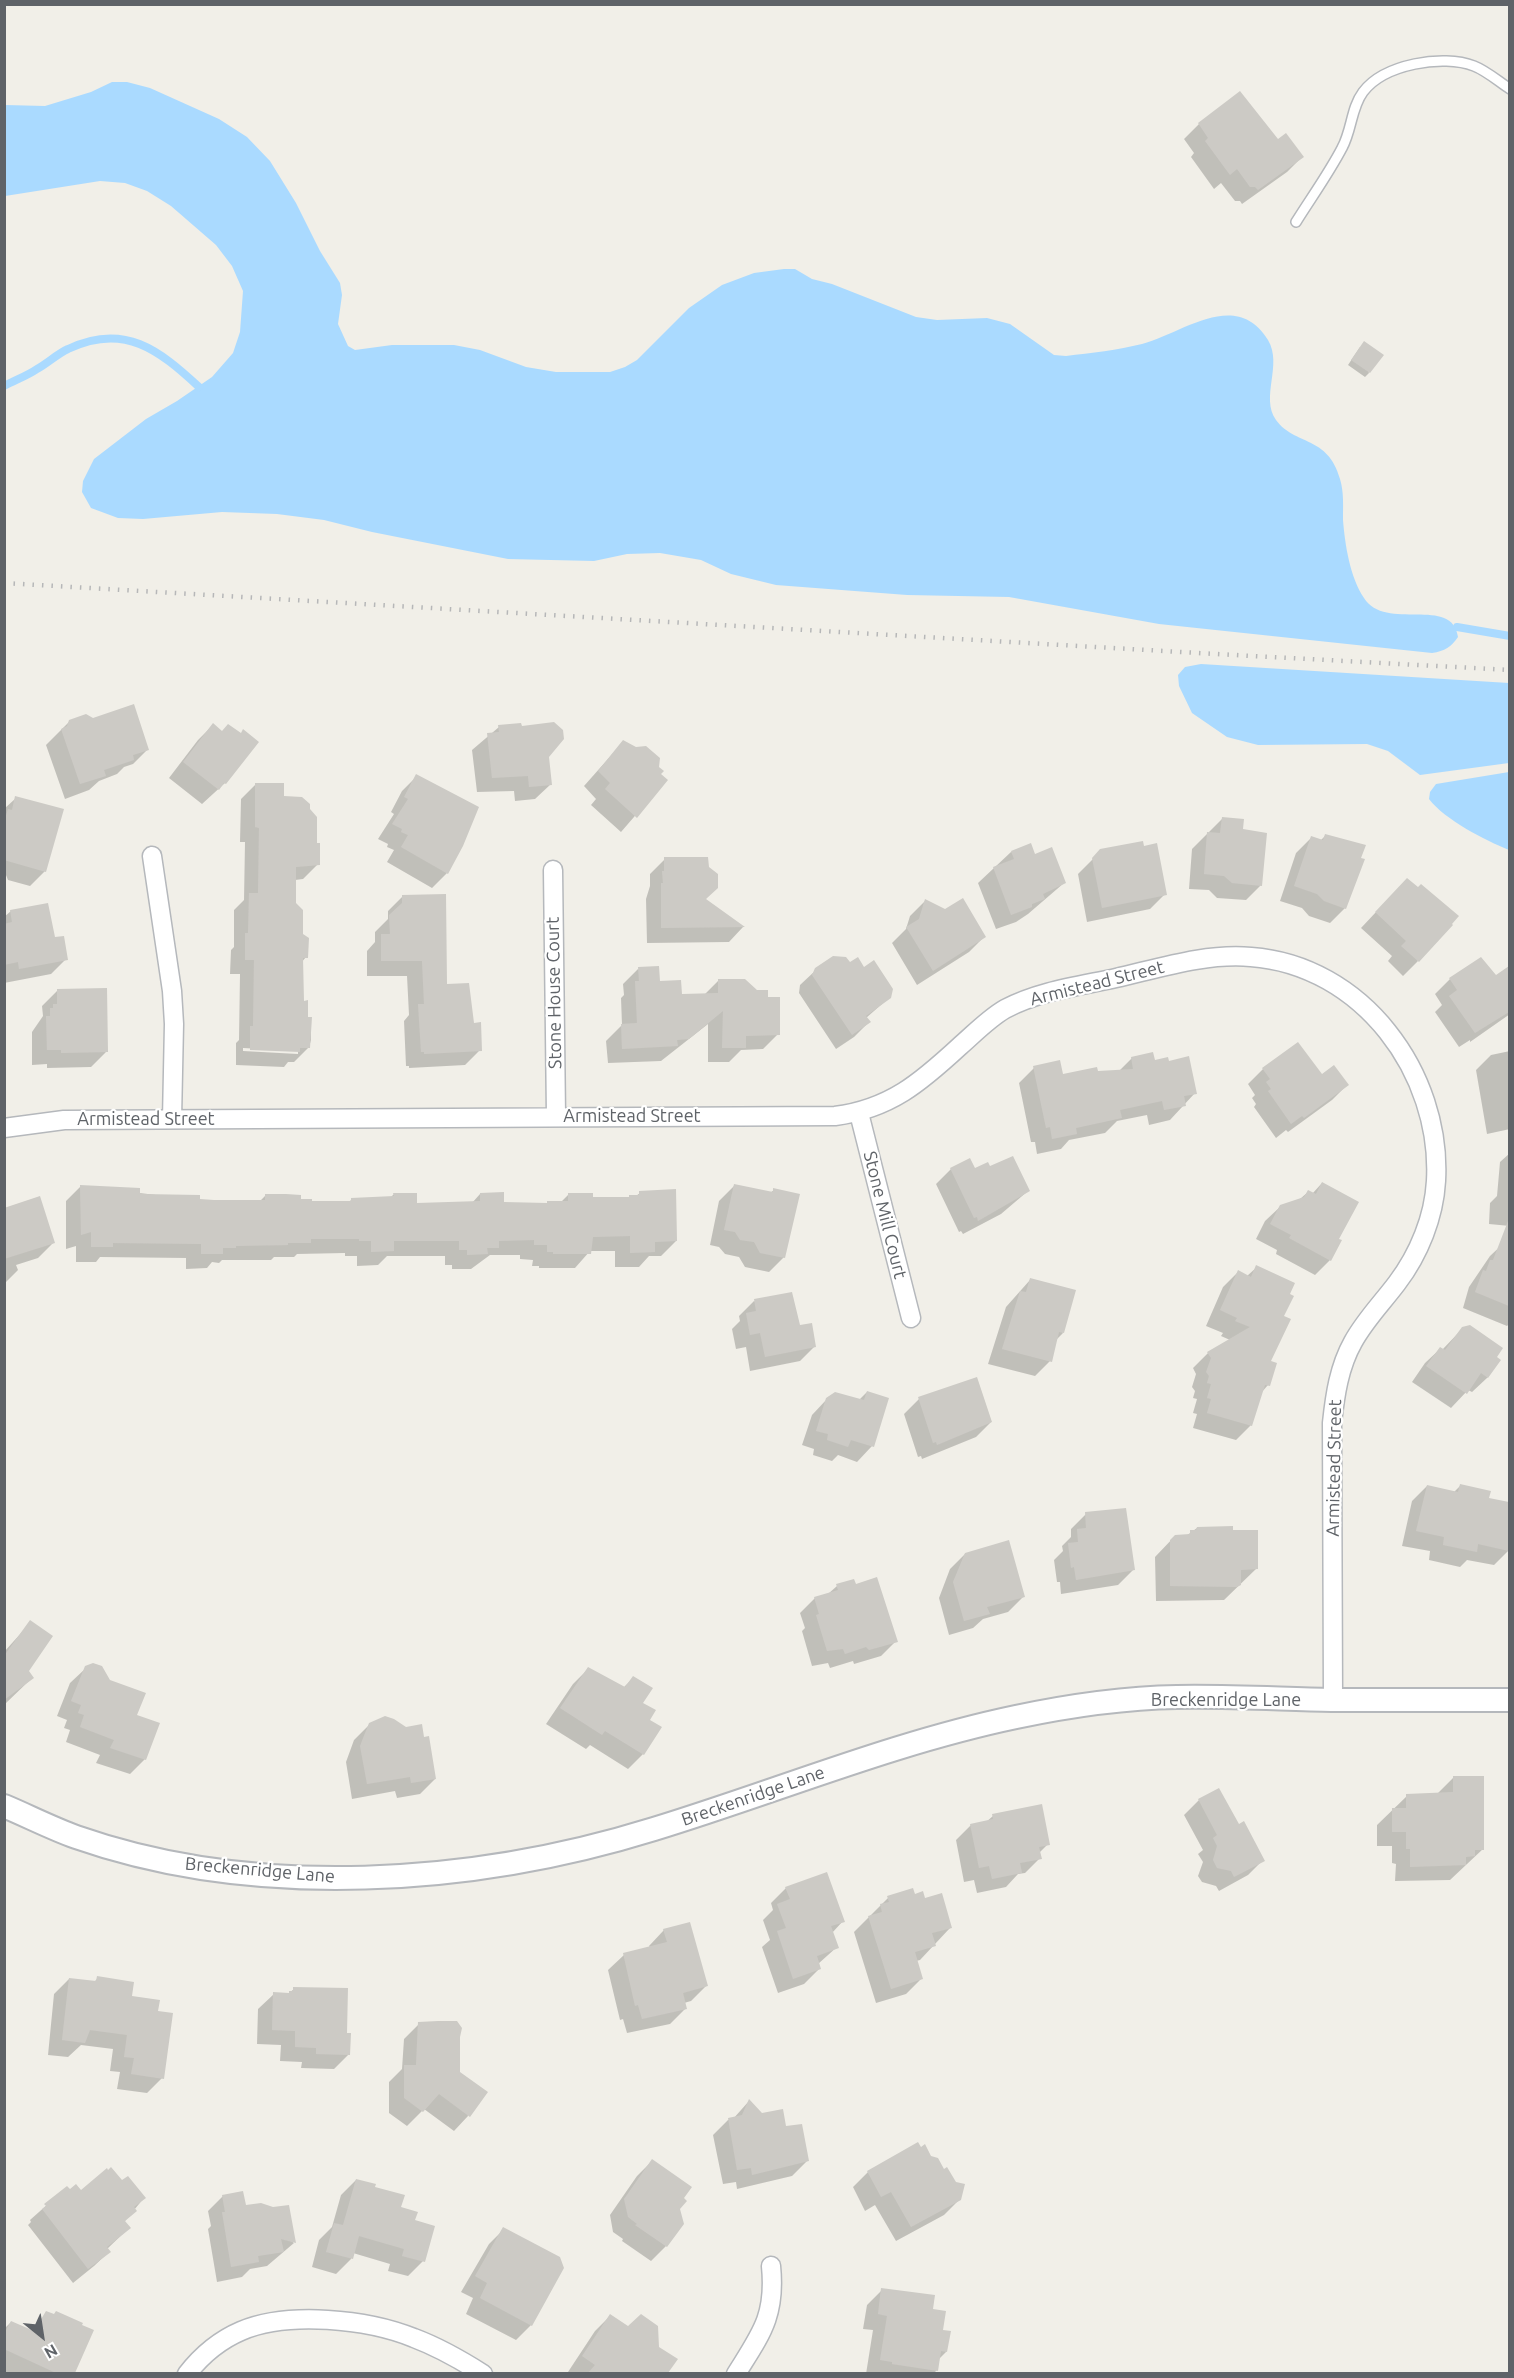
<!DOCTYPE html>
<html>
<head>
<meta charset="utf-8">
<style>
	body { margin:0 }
	#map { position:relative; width:1514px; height:2378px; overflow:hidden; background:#f1efe8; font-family:Ubuntu,sans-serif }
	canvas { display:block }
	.frame { position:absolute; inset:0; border:6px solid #5f6368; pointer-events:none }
	.north { position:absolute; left:12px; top:2306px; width:60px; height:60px; -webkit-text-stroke:4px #fff; paint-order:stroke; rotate:150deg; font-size:16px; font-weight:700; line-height:24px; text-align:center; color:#5f6368 }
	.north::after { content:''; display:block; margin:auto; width:21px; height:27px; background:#5f6368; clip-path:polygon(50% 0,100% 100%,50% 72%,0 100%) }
</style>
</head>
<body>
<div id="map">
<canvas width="1514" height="2378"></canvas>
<div class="frame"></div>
<div class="north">N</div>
</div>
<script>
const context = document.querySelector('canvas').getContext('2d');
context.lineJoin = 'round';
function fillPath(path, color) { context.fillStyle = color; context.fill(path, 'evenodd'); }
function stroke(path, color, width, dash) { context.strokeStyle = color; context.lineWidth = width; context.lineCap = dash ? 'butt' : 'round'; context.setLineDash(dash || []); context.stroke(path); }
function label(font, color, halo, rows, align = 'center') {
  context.font = font + ' Ubuntu,sans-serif'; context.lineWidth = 4.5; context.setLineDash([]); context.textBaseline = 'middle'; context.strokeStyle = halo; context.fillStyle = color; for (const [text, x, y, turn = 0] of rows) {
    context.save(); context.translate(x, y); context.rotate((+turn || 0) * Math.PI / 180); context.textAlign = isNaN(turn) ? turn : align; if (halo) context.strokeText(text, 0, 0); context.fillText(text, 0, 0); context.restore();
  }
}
fillPath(new Path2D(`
	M112,82h15l23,6 69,31 28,18 23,24 26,42 24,48 20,32 2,12 -4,29 10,22 7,4 37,-5h62l26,5 46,17 30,5h54l15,-5 12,-7 52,-52 33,-23 32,-12 30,-4h11l17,10 20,5 84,33 21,3 50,-2 23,6 44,31 12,1c25,-3 52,-6 76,-12 41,-11 94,-56 126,-4 15,25 -8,57 8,80 19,26 52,15 64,59 4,13 3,27 3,41 2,25 7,57 21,78 21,34 89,-3 94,39 -7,10 -13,14 -26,16l-273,-29 -150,-27 -102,-2 -131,-10 -45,-11 -30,-14 -41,-7 -33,1 -33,7 -86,-2 -136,-27 -48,-12 -47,-6 -55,-2 -79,7 -25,-1 -27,-10 -9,-16 1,-11 11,-22 52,-40 31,-18 35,-24 21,-24 7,-21 3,-41 -11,-25 -16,-21 -45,-39 -24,-15 -22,-8 -25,-2 -95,15v-91l40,1 46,-14z
	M1201,664l308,19v80l-89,12 -32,-24 -21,-7 -109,1 -31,-8 -35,-24 -13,-27 -1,-11 7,-8z
	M1509,772v78c-24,-10 -64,-30 -80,-51l1,-7 6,-8z`), '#aadaff');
fillPath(new Path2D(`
	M1240,93l37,48 25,16 -15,15 -45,32 -2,-3h-5l-14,-18 -7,6 -23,-32 3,-4 -10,-14 15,-15z
	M1360,347l9,26 -4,4 -17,-12z
	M70,721l78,28 -15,15 -9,3 -7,7 -18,7 -10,9 -24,9 -19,-54z
	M213,725l12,58 -23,21 -33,-26 29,-38z
	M499,727l48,29 4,28 -16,15 -20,2 -1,-10 -37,1 -5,-42z
	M623,742l35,26 1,6 7,6 -45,52 -30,-27 5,-6 -12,-13z
	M417,776l44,70 -14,27 -15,15 -45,-26 7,-12 -7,-3 1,-3 -10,-5 16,-25 -3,-2 11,-21z
	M256,784l26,14 33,46 3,20 -15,15 -8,1v24l11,53 -5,6 1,39 5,16h4v22l-2,7 -15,15h-6l-4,5 -48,-2v-22l3,-3 1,-66h-10l1,-24 3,-3v-37l10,-10 1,-58h-5l1,-43zM243,1048l55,3v3l-55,-3z
	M16,798l29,73 -15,15 -22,-6 -4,-10v-61z
	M1222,819l20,11 19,55 -15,15 -29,-2 -8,-8 -20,-1 3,-40z
	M1325,836l20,72 -15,15 -21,-7 -7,-8 -22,-7 16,-48 15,-15 9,3z
	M1101,851l64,43 -15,15 -63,13 -9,-48z
	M1011,852l23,4 30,27 -36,31 -12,8 -20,7 -18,-46z
	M665,859l39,41 39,27 -14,15 -82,1 -1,-44 4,-13v-12z
	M1392,895l26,66 -15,15 -15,-15 4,-5 -31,-28z
	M403,896l42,89 28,39 7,26 -15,15 -56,3v-2h-3l-2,-45 5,-6 -2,-39h-40v-25l8,-9v-10l13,-13v-8z
	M925,901l59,36 -15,15 -52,33 -25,-42 14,-14 4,-13z
	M11,911l43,28 12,20 -15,15 -47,9v-66z
	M638,969l42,27 24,-1 14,-14 49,17 11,36 -15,15 -22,1 -12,12h-21v-38l-47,37 -53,2 -2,-22 16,-16 -1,-27 3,-3 -1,-11z
	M816,970l74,27 -24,21 3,4 -15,15 -18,12 -37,-56 1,-8z
	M1506,970l4,5v39l-40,28v-2l-11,7 -24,-35 7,-7 -7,-11 15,-15 45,-2z
	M57,991l49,61 -15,15 -44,1v-4l-15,1v-33l11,-16 -1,-10z
	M1510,1051v78l-23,5 -11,-64 15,-15z
	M1132,1058l22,4 41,31 -25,27 -21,5 -2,-10 -30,6 -12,12 -36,7 -8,9 -24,5 -2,-12h-4l-12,-59 15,-15 27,8 58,-5z
	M1263,1069l58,8 26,8 -15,15 -44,32 -2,-2 -10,8 -22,-31 2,-3 -4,-6 3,-3 -7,-11z
	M1510,1153v73l-21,-2 1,-21 7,-7 3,-34z
	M989,1168l39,23 -27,23 -38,20 -2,-3 -2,1 -23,-48 15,-15 23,1z
	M1322,1183l15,56 -7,21 -15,15 -39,-21 1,-4 -21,-11 9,-18 16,-15 19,-7 8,-7 4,2z
	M81,1186l117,14 61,2 6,-6 45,7 39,-1 2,-2 39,-2 4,-4 22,11 56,-2 8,-9 23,10 42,1 2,-2 14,-1 7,-7 23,4 37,-1 8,-2 4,-3 36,48 -15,15h-12l-10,11h-24v-16h-25l-15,17h-36v-2h-7l1,-6 -13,-1v-4h-30l-19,14h-19v-4h-7v-9h-58l-9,9 -21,1v-10h-12v-3l-48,1 -3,3h-20l-3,3h-49l-3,3 -7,-1 -5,6 -21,1v-11l-86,-1 -4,5h-20v-16l-10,3v-48z
	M734,1186l36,7 4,-3 10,67 -15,15 -24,-5 -6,-10 -14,-3 -6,-7 -9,-2 9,-44z
	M4,1208l49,35 -15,15 -22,7 2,5 -14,14z
	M1506,1241l4,2v80l-3,3 -44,-18 6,-21 21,-31z
	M1257,1267l25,49 -13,46 -1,23 -7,8 -10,32 -15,15 -43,-12 4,-14 -4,-1 4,-14 -4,-1 2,-7 -3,-4 4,-13 -3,-6 15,-15 22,-13 -9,-4 2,-3 -17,-7 17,-39 15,-15 9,4z
	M1030,1280l33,53 -7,7 -6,21 -15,15 -47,-12 18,-57z
	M754,1301l45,26 16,19 -15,15 -50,10 -4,-24 -10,2 -4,-20 8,-8 -1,-5z
	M1463,1328l36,33 -12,17 -15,14 -4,-2 -17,18 -39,-26 13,-19 15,-14 2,1z
	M867,1392l5,54 -15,16 -19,-7 -6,6 -19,-6 1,-6 -12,-4 10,-30 15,-16 32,1z
	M919,1399l72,23 -15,15 -54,22 -1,-3 -3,1 -14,-43z
	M1427,1486l27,6 6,-6 28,13 22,5 -1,46 -15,15 -27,-5 -7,7 -31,-7 1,-9 -28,-5 10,-45z
	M1086,1514l47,56 -15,15 -57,9 -1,-12h-3l-3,-22 9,-9 -1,-5 9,-9v-8z
	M1197,1528l34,3 25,38 -32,31 -68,1 -1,-44 20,-21h11z
	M965,1554l58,43 -15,15 -25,7 -10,9 -24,7 -10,-37 11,-29z
	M837,1586l59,55 -15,15 -27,8 -1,-3 -23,7 -2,-5 -16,3 -10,-35 3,-3 -5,-15 15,-15 13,-4z
	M31,1622l-4,49 5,7 -28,27v-53z
	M86,1668l23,13 26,35 10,43 -15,15 -34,-11 4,-8 -34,-13 4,-12 -6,-2 3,-8 -10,-4 13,-33z
	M588,1669l35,19 10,-10 15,42 -5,34 -15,15 -38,-24 -4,4 -40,-25 27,-40z
	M369,1725l54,14 12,40 -15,15 -23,4 -2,-7 -43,8 -6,-37 8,-22z
	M1453,1778l30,71 -33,31 -55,1 1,-17 -4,-1v-17h-15v-21l30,-29 31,-3z
	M1199,1800l39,26 25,34 -15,15 -29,16 -3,-5 -14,-4 -4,-6 5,-14 -5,-8 5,-4 -19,-35z
	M993,1816l55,28 -9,9 1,5 -15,15 -7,1 -12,13 -29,6 -3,-13 -10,2 -8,-42 15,-15 15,-3z
	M786,1888l57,33 -11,12 5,14 -19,17 1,5 -15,15 -26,9 -16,-46 8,-7 -7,-20 10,-10 -2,-7z
	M913,1895l11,5 26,28 -30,32 -4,1 5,18 -15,15 -30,9 -22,-71 34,-34z
	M664,1930l42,56 -15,15 -7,2 1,6 -15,15 -43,9 -4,-14 -3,1 -12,-50 16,-15 26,-7 -1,-2z
	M98,1978l59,34 5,66 -15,15 -30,-4 3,-17 -10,-1 3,-22 -32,-4 -13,12 -20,-2 6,-61 15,-15 24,4z
	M294,1989l51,45 4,20 -15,15 -33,-1 1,-6 -22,-1 1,-16 -24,-1 1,-35 16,-15h14z
	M419,2024l40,49 9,43 -14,15 -30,-22 -17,17 -18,-13v-31l13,-13 2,-30z
	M749,2101l12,14 24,13 22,33 -15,15 -55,13 -1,-7 -13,2 -10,-49 15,-15 5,-1z
	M917,2144l43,55 -16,16 -48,26 -21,-36 -10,6 -12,-24 15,-15z
	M652,2161l30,38 -16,47 -15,15 -29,-20 1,-2 -10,-7 -3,-17 27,-39z
	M356,2180l17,8 40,33 10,40 -15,15 -20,-5 2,-7 -37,-11 -2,6 -15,15 -24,-7 7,-27 13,-13 9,-32z
	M122,2182l22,16 -20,24 5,6 -22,21 2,3 -15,14 -21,17 -45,-58 3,-3 -1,-2 36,-32 14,4z
	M223,2196l22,11 49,36 -27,23 -17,3 -8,8 -25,5 -9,-53 3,-3 -3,-15z
	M504,2229l27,96 -15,15 -50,-26 7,-16 -12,-6 28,-48z
	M882,2290l50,21 10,21 4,20 -8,8 -1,10 -4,4h-67l7,-44 -10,-1 4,-24z
	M47,2313l45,18 -19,43h-63l-6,-3v-42l7,-7 19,9z
	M610,2316l66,43 -10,15 -98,-2 27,-41z`), '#0003');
stroke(new Path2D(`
	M4,386c11,-6 23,-10 33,-17 11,-6 20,-15 31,-20 56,-27 91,1 131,38
	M1457,627l53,9`), '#aadaff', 8);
fillPath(new Path2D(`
	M1240,91l38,48 8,-6 18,24 -46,33 -3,-3h-5l-13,-18 -7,6 -25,-34 3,-3 -10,-15z
	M1364,341l20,14 -14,18 -19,-13z
	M134,704l15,46 -16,5 1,5 -30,10 2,6 -26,8 -19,-55 6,-3 2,-6 17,-6 7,4z
	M554,722l9,8 1,9 -15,18 3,28 -23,2 -1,-11 -36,2 -5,-45 12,-1 -1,-7 23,-2 1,3z
	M213,723l9,8 6,-7 13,9 2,-4 16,13 -33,42 -2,-1 -5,7 -36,-28z
	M623,740l13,7 10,-1 14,12 -1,9 5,4 -3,3 7,6 -31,38 -32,-29 5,-6 -12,-12z
	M416,774l63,33 -16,39 -15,28 -47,-27 7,-12 -7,-3 1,-3 -10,-5 16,-25 -4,-2z
	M255,783h29v13l18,1 8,7v5l7,8v26h3v22l-24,2v36l7,7v24l6,4 -1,20h-5l1,43 4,-1v17h4l-2,31h-10v4l-50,-2v-24h3l1,-66h-9v-27h3l1,-40h9l1,-65 -4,-1z
	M15,796l49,13 -18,63 -42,-12v-38l4,-13 4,1z
	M1222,817l22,2 -1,10 24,4 -5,53 -30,-3 -8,-7 -20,-2 3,-42 13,1z
	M1325,834l41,11 -5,13 4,1 -19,50 -22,-8 -7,-7 -23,-8 17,-50 12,4z
	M1143,841l1,5 13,-3 10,52 -65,13 -10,-50 8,-9z
	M1031,843l4,11 17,-7 14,36 -23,11 2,5 -13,5v3l-21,8 -18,-48 21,-8 -3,-8z
	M664,857h44l1,10 9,7v14l-12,11 39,28 -84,1v-45h2l-1,-12h2z
	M1407,878l11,9 3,-3 38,32 -7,8 1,1 -34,37 -18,-16 5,-5 -31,-29z
	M446,894l1,90 22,-1 5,40 7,-1 1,29 -58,3v-2h-3l-3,-48h6l-2,-43h-41v-27h9l-1,-19 13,-12v-8z
	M963,898l23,39 -53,34 -27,-44 13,-8 6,-20 20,10z
	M48,903l7,34 9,-1 4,24 -49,9 -1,-7 -14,3v-41l8,-2 -2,-12z
	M833,956l13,1 4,5 8,-5 6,10 10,-7 19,29 -2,9 -25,18 5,6 -19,13 -40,-60 3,-7z
	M1481,957l15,18 13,-9v46l-34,21 -26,-37 8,-6 -8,-12z
	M659,966l1,15 21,-1 1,14 36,-1v-14h27l12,11h11v7h12v38l-34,1v12h-24l1,-37 -34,28 -12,1 1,6 -56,3 -1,-25 16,-1 -2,-42h4l-1,-14z
	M107,988l1,64 -47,1v-3h-14l-1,-34h4v-8h3v-4h4v-15z
	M1298,1042l24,32 12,-9 15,20 -45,33 -2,-2 -11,8 -23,-33 3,-2 -5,-7 4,-3 -8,-11z
	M1153,1052l2,8 13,-3 1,4 20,-5 8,38 -13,2 2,10 -22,4 -2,-9 -42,9 2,8 -46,10 1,6 -25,5 -2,-12 -4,1 -13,-62 27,-6 3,14 34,-7 1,4 35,-2 -2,-12z
	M1013,1156l17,35 -52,30 -1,-4 -3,1 -24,-50 20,-10 5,10 13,-6 2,4z
	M1322,1182l37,20 -20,37 3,1 -11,21 -42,-23 2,-3 -21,-11 10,-19 24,-8 4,-7 8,4z
	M734,1184l39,8v-4l27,6 -15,64 -25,-5 -6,-11 -14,-2 -5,-8 -11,-2z
	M80,1185l60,3v5l2,1 58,1v4l14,1h51v-6h21l15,1v4h11v2h39v-3l43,-2 -1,-3h24v10l63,-2v-8l24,-1v10l43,1v-2h21v-8h25v4h36v-2h10v-4l37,-2 1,52 -22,1v10l-25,1v-17l-37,1 -2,17h-38v-2h-6v-7h-13v-5l-35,1v7h-12l1,6 -21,1v-5h-8v-9h-65v10l-23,1v-11h-12v-2h-48v4h-23v2l-52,1v2h-13v6h-22v-10l-88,-1v4h-22v-15l-10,3z
	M40,1196l15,47 -51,16v-51z
	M1508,1221h1v85l-34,-14 8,-22 3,1 4,-11h3z
	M1256,1265l39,18 -5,11 4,2 -10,20 7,3 -20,42 6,2 -7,23 -5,-1 -13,41 -45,-13 4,-14 -4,-1 4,-14 -4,-1 2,-7 -3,-4 5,-14 -4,-6 43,-25 -15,-6 2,-3 -17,-8 18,-40 13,7z
	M1030,1278l46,12 -12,43 -5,-1 -7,30 -50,-13 18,-58 6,1z
	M792,1292l8,33 12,-2 4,24 -51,10 -5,-24 -10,2 -4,-22 10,-2 -2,-12z
	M1470,1325l33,23 -6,9 4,3 -13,18 -7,-5 -14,21 -41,-28 14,-19 5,3 17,-23z
	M977,1377l15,45 -55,23 -1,-3 -3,1 -15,-46z
	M867,1391l22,7 -15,49 -23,-7 -3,7 -21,-7 1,-6 -12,-3 10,-33 9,-6 29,8z
	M1460,1484l31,7 -2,7 20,4v49l-31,-7 -1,8 -34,-7 1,-8 -28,-6 11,-46 31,7z
	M1126,1508l9,62 -59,10 -2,-13 -3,1 -3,-25 10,-1 -1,-13 9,-1 -1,-16z
	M1233,1526v4h25v39l-17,1v15l-4,2 -67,-1v-46l5,-5 15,-1v-4h6l1,-3z
	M1009,1540l16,57 -38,10 3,7 -26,7 -11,-39 12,-29z
	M877,1577l21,65 -29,8 -3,-3 -21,7 -2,-5 -16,2 -11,-36 3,-1 -5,-17 24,-7 -2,-6 18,-5 2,5z
	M30,1620l23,16 -24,35 5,7 -30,22v-44z
	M93,1663l9,3 8,14 36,13 -9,22 23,8 -14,37 -36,-12 4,-8 -34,-13 4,-12 -6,-2 3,-8 -10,-4 14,-35z
	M588,1667l37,20 8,-11 20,12 -10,15 13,7 -6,10 12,7 -18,28 -39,-24 -3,4 -42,-27z
	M385,1716l9,3 12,8 16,-3 2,13 5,-1 7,43 -25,4 -1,-6 -43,7 -7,-38 9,-23z
	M1453,1776h31v74h-9v6l-9,1v8l-56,2v-18h-4v-17h-14v-24h14v-14l47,-2z
	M1219,1788l20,36 5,-3 21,40 -31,16 -3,-6 -14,-3 -4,-8 4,-14 -4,-8 4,-3 -19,-36z
	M1042,1804l8,41 -11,2 3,12 -22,4 2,10 -30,6 -3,-13 -10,2 -9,-44 23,-5 -1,-5z
	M827,1872l18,50 -14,4 8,22 -22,8 4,13 -28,10 -16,-48 9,-3 -9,-24 13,-5 -5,-12z
	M913,1888l2,6 8,-3 2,7 17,-5 10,35 -20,5 4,13 -21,6 8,27 -32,10 -23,-73 14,-4 -2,-8 9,-2 -2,-6z
	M690,1922l18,64 -25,7 4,16 -45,10 -4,-14 -3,1 -12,-53 44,-11 -4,-13z
	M97,1976l37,6 -2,14 28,4 -2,11 15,2 -9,66 -33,-5 3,-16 -10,-1 3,-22 -37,-5 -5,13 -23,-3 7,-62 27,3z
	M293,1987l55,1 -1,45h4l-1,22 -34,-1v-6l-21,-1v-16l-23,-1 1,-38 16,1v-2h4z
	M438,2021h19l5,7 -2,9v35l28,20 -18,25 -31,-23 -16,18 -19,-14v-33h12l2,-43z
	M749,2099l13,14 21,-4 3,17 16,-2 7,37 -57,14 -1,-7 -14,2 -9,-52 14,-3z
	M918,2142l3,5 4,-3 6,12 7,2 6,11 3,-2 9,15 9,2 -4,16 -50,27 -20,-35 -10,5 -14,-26z
	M652,2159l40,28 -8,11 3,3 -7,8 4,15 -17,23 -32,-22 2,-1 -9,-7 -4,-18z
	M111,2167l11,13 6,-4 18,22 -12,9 3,4 -12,10 6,7 -24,19 4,5 -23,17 -46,-60 4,-3 -2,-2 23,-18 3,3 6,-5 5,6 26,-22 1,2z
	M356,2179l20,5 -1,3 30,8 -4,12 17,5 -3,8 20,6 -10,36 -23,-6 2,-7 -45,-13 -6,23 -27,-7 8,-29 9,2z
	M243,2191l3,14 15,-2 12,4 16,-2 7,38 -15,-4 3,13 -26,4 1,6 -28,5 -9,-55h3l-3,-17z
	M503,2227l57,30 4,11 -32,58 -52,-28 7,-15 -12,-7z
	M881,2288l54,7 -2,14 13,2 -3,19 8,1 -4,21 -6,-1 -3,20 -46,-7v-2l-12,-2 7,-44 -9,-2z
	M46,2311l8,3 2,-3 27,12 -1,2 12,5 -19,43h-19l-52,-24v-15l7,-13 23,10z
	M610,2314l18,12 13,-12 17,12 1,21 19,12 -10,14h-80l7,-8 -13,-9z`), '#cccac5');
const service = new Path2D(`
	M1296,222c15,-24 33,-49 46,-74 10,-18 9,-40 21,-56 21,-28 80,-38 111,-26 13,5 25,16 36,23`);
const minor = new Path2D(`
	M152,856l20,135 2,33 -2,95
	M553,870l3,246
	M859,1113l52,205
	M4,1128l60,-8 771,-4c55,-7 86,-34 125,-70 15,-13 28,-27 45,-37 34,-18 74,-23 111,-31 44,-10 90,-25 135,-21 111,8 191,116 185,224 -2,36 -17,73 -39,102 -15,20 -32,37 -44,59 -14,25 -18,53 -21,81l1,277
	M187,2374c14,-18 33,-34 54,-43 47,-20 126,-12 173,7 24,9 47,22 69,36
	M736,2374c25,-40 40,-58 35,-108`);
const tertiary = new Path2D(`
	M4,1806c24,10 47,22 72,31 180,63 398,48 578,-8 121,-37 238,-86 362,-112 52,-11 108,-19 161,-20 51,-1 103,2 155,3 59,0 118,0 178,0`);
stroke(service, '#b5b8bc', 12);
stroke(minor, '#b5b8bc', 21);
stroke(tertiary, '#b5b8bc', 26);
stroke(service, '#fff', 9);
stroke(minor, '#fff', 18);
stroke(tertiary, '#fff', 22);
stroke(new Path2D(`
	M4,583l1194,70 312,17`), '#b6b7b8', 4.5, [1.5, 8]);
label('18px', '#5f6368', '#fff', [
	["Armistead Street",1097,983,-14],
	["Stone House Court",554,993,-91],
	["Armistead Street",632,1116],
	["Armistead Street",146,1119],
	["Stone Mill Court",885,1215,76],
	["Armistead Street",1334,1468,-89],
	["Breckenridge Lane",1226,1700],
	["Breckenridge Lane",753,1796,-19],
	["Breckenridge Lane",260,1870,5]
]);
</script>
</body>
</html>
